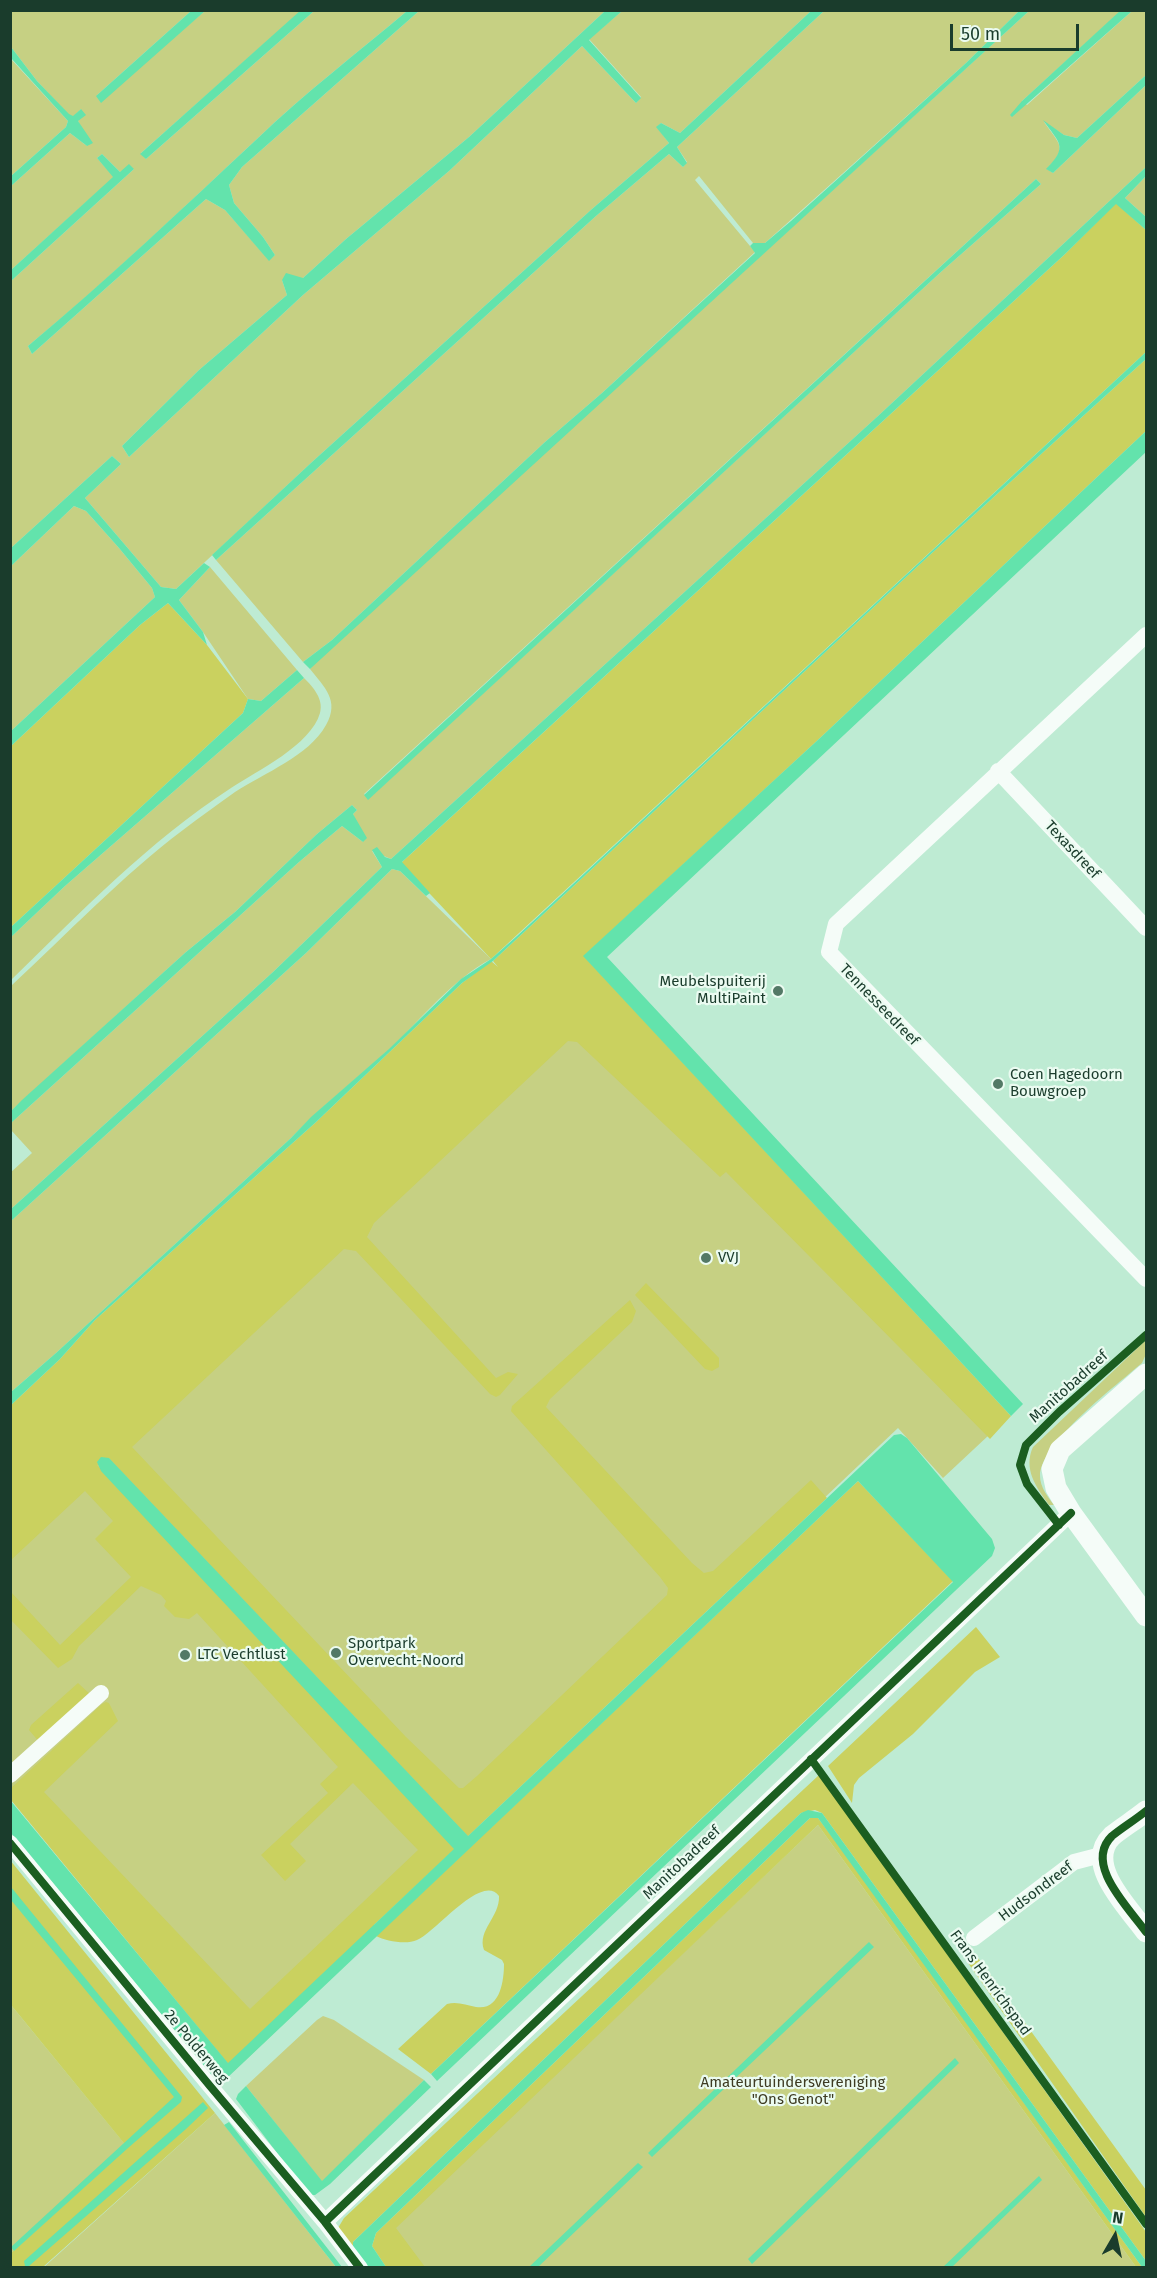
<!DOCTYPE html>
<html>
<head>
<meta charset="utf-8">
<style>
	body { margin:0 }
	#map { position:relative; width:1157px; height:2278px; overflow:hidden; background:#beebd3; font-family:"Fira Sans",sans-serif }
	canvas { display:block }
	.frame { position:absolute; inset:0; border:12px solid #1a3c2c; pointer-events:none }
	.north { position:absolute; left:1085px; top:2206px; width:60px; height:60px; -webkit-text-stroke:4px #ebfbf1; paint-order:stroke; rotate:9deg; font-size:16px; font-weight:700; line-height:24px; text-align:center; color:#1a3c2c }
	.north::after { content:''; display:block; margin:auto; width:21px; height:27px; background:#1a3c2c; clip-path:polygon(50% 0,100% 100%,50% 72%,0 100%) }
	.scale { position:absolute; left:950px; top:24px; width:129px; height:27px; box-sizing:border-box; border:3px solid #1a3c2c; border-top:0; padding-left:8px; font-size:18px; line-height:21px; white-space:nowrap; color:#1a3c2c; -webkit-text-stroke:4px #ebfbf1; paint-order:stroke }
</style>
</head>
<body>
<div id="map">
<canvas width="1157" height="2278"></canvas>
<div class="frame"></div>
<div class="north">N</div>
<div class="scale">50 m</div>
</div>
<script>
const context = document.querySelector('canvas').getContext('2d');
context.lineJoin = 'round';
function fillPath(path, color) { context.fillStyle = color; context.fill(path, 'evenodd'); }
function stroke(path, color, width, dash) { context.strokeStyle = color; context.lineWidth = width; context.lineCap = dash ? 'butt' : 'round'; context.setLineDash(dash || []); context.stroke(path); }
function label(font, color, halo, rows, align = 'center') {
  context.font = font + ' "Fira Sans",sans-serif'; context.lineWidth = 4.5; context.setLineDash([]); context.textBaseline = 'middle'; context.strokeStyle = halo; context.fillStyle = color; for (const [text, x, y, turn = 0] of rows) {
    context.save(); context.translate(x, y); context.rotate((+turn || 0) * Math.PI / 180); context.textAlign = isNaN(turn) ? turn : align; if (halo) context.strokeText(text, 0, 0); context.fillText(text, 0, 0); context.restore();
  }
}
fillPath(new Path2D(`
	M11,11h180l-95,85 66,-49 43,-36h96l-160,142 5,6 168,-148h93c-50,42 -102,82 -149,127 -76,71 -150,142 -230,208l4,8 174,-155 19,11 44,50 6,-5 -12,-18 -29,-34 -5,-18 13,-18 177,-156h186l-136,126 -123,102 -43,39 -21,2 5,15 -88,75 -77,76 7,11 174,-162 146,-124 133,-125 54,57 5,-6 -52,-58 33,-28h189l-131,122 -19,-10 -4,4 12,16 -77,66 -280,253 -136,127 -15,-2 -76,-89 36,-34 -9,-8 -101,92v-267l123,-112 -14,3 -18,-18 -5,4 17,19 -103,93v-84l59,-53 17,13 -9,-25 3,-12 -8,8 -4,-2 -32,-34 -26,-34z
	M824,11h195l-53,52 -201,180h-12l-54,-67 -4,4 60,72 -153,141 -57,49 -213,198 -29,22 -87,-102 380,-344 73,-62 14,13 4,-5 -10,-15z
	M1029,11h92l-99,90 5,4 105,-94h14v64l-69,63 -13,-3 -20,-13c16,23 24,25 3,47l6,4 93,-88v84l-1,-1 -267,248 -487,443 -19,-8 10,16 -109,105 -262,237 -1,-36 22,-20 -21,-23v-7l288,-261 43,-36 21,16 -10,-28 4,-4 -5,-5 -35,29 -82,78 -49,40 -175,159v-125c55,-51 112,-111 172,-156 17,-13 35,-26 52,-38 29,-19 74,-36 91,-67 14,-25 -2,-38 -16,-56l9,-11zM1036,179l5,5 -99,87 -574,528 -4,-5z
	M10,58l58,63 -2,6 -55,49z
	M1146,176v41l-21,-19z
	M74,506l12,5 33,37 33,40 3,9 -144,134v-165z
	M210,567l87,103 -36,31 -13,-2 -45,-67 -24,-32z
	M304,678c9,9 20,21 16,35 -9,32 -63,58 -89,75 -82,53 -151,125 -220,192v-43l54,-51z
	M392,869l8,2 91,88c-39,21 -68,58 -100,89 -33,30 -69,57 -100,90l-235,215 -45,39v-171l295,-268z
	M573,994l416,441 -46,43 -45,-50 -430,408 -243,220 -214,-257v-292z
	M1146,1340v14l-4,9c-24,21 -102,80 -102,113 0,11 8,21 14,29h-5c-13,-18 -26,-36 -16,-58z
	M818,1825l318,442 -747,1 -16,-21z
	M11,2005l117,143 -117,105z
	M323,2016l11,4 90,60 -102,102 -76,-96 71,-66z
	M215,2113l121,154 -293,1z`), '#c6d083');
fillPath(new Path2D(`
	M1116,203l30,27v122l-655,607 -90,-96 663,-608z
	M1146,359v72l-326,307 -236,218 427,460 -21,23 -264,-267 -6,5 -143,-135 -9,-1 -194,182 -7,14 129,141 12,-6 10,2 -18,21 -4,2 -6,-3 -134,-143 -12,-2 -212,198 274,290 53,51h4l14,-12 190,-181 1,-7 -8,-11 -149,-166 1,-5 118,-106 6,11 -4,11 -82,77 -4,8 146,156 12,10 9,-2 98,-91 16,18 -359,338 -359,-378 -12,7 358,384 -81,76 3,10 481,-454 95,100 -522,493 -33,-25 49,-45c10,-3 19,1 29,3 24,4 28,-26 28,-43l-2,-4 -18,-10c-7,-20 16,-33 15,-54 -17,-24 -64,37 -82,44 -11,5 -31,1 -41,-4l-142,135 -223,-271v-12l91,-84 4,-2 3,1 9,18 -74,71 206,217 168,-159 -65,-67 -63,61 16,17 -21,20 -24,-26 67,-62 -8,-9 18,-17 -141,-154 -8,6 -14,-2 -11,-11 2,-5 -5,-6 -20,-9 -62,60 -7,13 -14,9 -47,-48v-28l49,53 71,-68 -36,-38 18,-18 -28,-30 -74,69v-155l49,-46 35,-39 220,-197 147,-140 29,-22 7,6 -5,-6 439,-408z
	M168,603l39,42 41,54 -5,14 -232,214v-181l129,-121z
	M646,1283l73,75v9l-7,4 -7,-2 -70,-74z
	M976,1627l24,30 -25,15 -62,62 -54,44 -5,7 -2,18 -24,-37z
	M78,1683l14,13 -52,47 -11,-13 2,-5z
	M819,1775l327,457v29l-324,-448 -7,-3 -14,3 -448,429v7l-15,-21 6,-10z
	M810,1818h8l31,41 293,408h-6l-318,-442 -422,403 29,39h-39l-14,-21 4,-13z
	M10,1860l205,253 -172,154h-32v-14l116,-106 -116,-142z
	M978,1958l168,232v27l-180,-257z`), '#cad15f');
fillPath(new Path2D(`
	M301,10l13,1 -168,148 -6,-5z
	M1121,10l11,1 -120,106 -2,-2 12,-14z
	M191,11h14l-104,92 -5,-7z
	M407,11h12l-177,156 -13,18 5,18 29,34 12,18 -6,6 -44,-51 -19,-11 -174,155 -4,-8c79,-66 154,-137 230,-208 47,-45 99,-85 149,-127z
	M605,11h17l-33,29 52,58 -5,5 -54,-57 -133,125 -146,124 -174,162 -7,-11 77,-76 88,-75 -5,-15 4,-7 17,5 43,-39 123,-102z
	M811,11h13l-147,136 10,16 -4,4 -14,-13 -73,62 -380,344 -4,-5 100,-93 280,-253 77,-66 -13,-16 5,-4 19,10z
	M1019,11h10l-719,658 -7,-7 29,-22 213,-198 57,-49 153,-140 -5,-7 3,-3h12l26,-22 175,-158z
	M11,47l26,34 32,33 4,2 8,-7 5,6 -8,6 15,22 -6,3 -17,-13 -59,53v-10l55,-49 2,-6 -57,-63z
	M1146,75v10l-93,88 -7,-4c23,-23 13,-26 -3,-49l21,15 13,3z
	M102,154l18,18 9,-8 5,5 -123,112v-11l102,-93 -16,-19z
	M1145,168l1,8 -21,22 21,19v13l-30,-26 -52,51 -662,607 28,31 -4,3 -26,-25 -8,-2 -86,84 -295,268v-12l262,-237 109,-105 -10,-17 5,-3 8,10 6,2 487,-443z
	M1036,179l5,5 -99,87 -574,529 -4,-5z
	M1146,352v7l-214,194 -410,381 -29,27 -31,22 -147,140 -220,197 -35,39 -49,46v-13l45,-39 235,-215 20,-21 78,-68 72,-70 30,-20 26,-23z
	M1146,431v21l-539,505 416,447 -12,12 -428,-460 237,-218z
	M112,456l9,8 -36,34 76,89 15,2 28,-26 6,4 -31,33 24,32 4,13 -39,-42 -28,22 -129,121v-15l144,-134 -3,-9 -33,-40 -33,-37 -12,-5 -63,60v-18z
	M297,670l7,8 -239,208 -54,51v-10l232,-214 5,-14 13,2z
	M352,805l5,5 -4,4 14,24 -4,4 -21,-16 -43,36 -288,261v-12l11,-11 164,-148 49,-40 82,-78z
	M901,1434l6,4 85,101 3,9 -3,8 -555,525 -6,-7 522,-492 -95,-101 -632,598 -10,1 -205,-247 -1,-33 218,263 226,-214 -353,-378 -4,-9 4,-5 8,1 359,378 426,-401z
	M808,1810l14,3 324,448v6h-4l-324,-449h-8l-434,415 -4,13 14,21h-19l-14,-18v-7l448,-429z
	M11,1887l171,210 -1,5 -53,46 -114,103 -3,-4 163,-150 -163,-197z
	M869,1942l5,5 -222,210 -4,-4z
	M955,2058l4,5 -207,201 -4,-5z
	M424,2080l7,7 -101,97 -15,11h-6l-73,-96 2,-5 8,-8 76,95z
	M203,2102l5,6 -22,21 -157,137h-4l-1,-5z
	M229,2122l113,145h-6l-112,-142z
	M638,2163l5,4 -105,100h-9z
	M1039,2176l3,4 -90,87h-9z`), '#63e3ac');
stroke(new Path2D(`
	M1146,635l-310,289 -7,28 317,327
	M998,771l148,157
	M10,1775l91,-82
	M10,1843l200,243 115,136 35,46
	M974,1938l100,-76 27,-7
	M325,2222l746,-709`), '#f5fcf8', 16);
stroke(new Path2D(`
	M1146,1374l-86,76 -8,19 4,19 15,25 75,103
	M1146,1811c-11,9 -23,16 -34,25 -29,28 17,72 34,96`), '#f5fcf8', 21);
stroke(new Path2D(`
	M1059,1525l-32,-41 -7,-19 6,-20 33,-33 87,-77
	M811,1759l335,465
	M1146,1811c-11,9 -23,16 -34,25 -29,28 17,72 34,96
	M10,1843l200,243 115,136 35,46
	M325,2222l746,-709`), '#1b5e20', 8);
for (const [x, y, r, color] of [
	[778,991,6,"#537966"],
	[998,1084,6,"#537966"],
	[706,1258,6,"#537966"],
	[336,1653,6,"#537966"],
	[185,1655,6,"#537966"]
]) { const dot = new Path2D(); dot.arc(x, y, r, 0, 2 * Math.PI); context.fillStyle = color; context.fill(dot); stroke(dot, '#ebfbf1', 2); }
label('15px', '#1a3c2c', '#ebfbf1', [
	["Texasdreef",1072,850,47],
	["Tennesseedreef",879,1005,46],
	["Manitobadreef",1069,1387,-42],
	["Manitobadreef",682,1863,-43],
	["Hudsondreef",1036,1892,-37],
	["Frans Henrichspad",990,1983,54],
	["2e Polderweg",196,2047,50]
]);
label('15px', '#1a3c2c', '#ebfbf1', [
	["Meubelspuiterij",766,982,"right"],
	["MultiPaint",766,999,"right"],
	["Coen Hagedoorn",1010,1075],
	["Bouwgroep",1010,1092],
	["VVJ",718,1258],
	["Sportpark",348,1644],
	["Overvecht-Noord",348,1661],
	["LTC Vechtlust",197,1655]
], 'left');
label('15px', '#3e3b22', '#ebfbf1', [
	["Amateurtuindersvereniging",793,2083],
	["\"Ons Genot\"",793,2100]
]);
</script>
</body>
</html>
